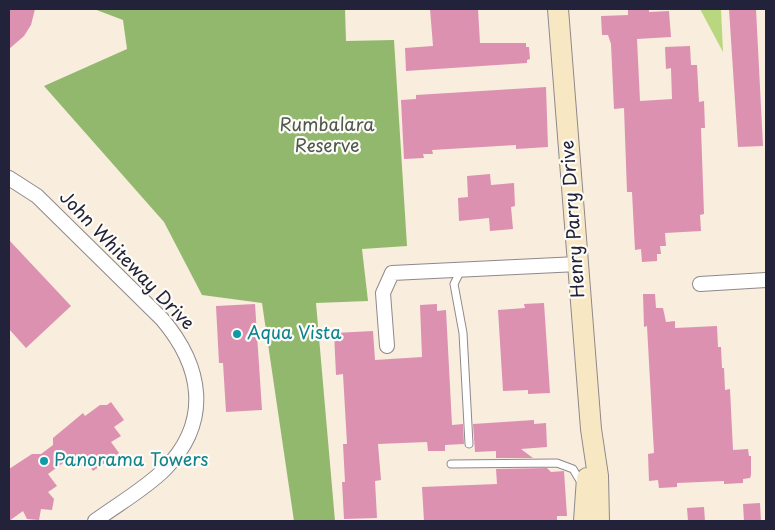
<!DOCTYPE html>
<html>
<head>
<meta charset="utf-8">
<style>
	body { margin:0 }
	#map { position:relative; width:775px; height:530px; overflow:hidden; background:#f9eddd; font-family:"Playpen Sans",sans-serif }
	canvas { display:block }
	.frame { position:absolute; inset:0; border:10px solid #22223b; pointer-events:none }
</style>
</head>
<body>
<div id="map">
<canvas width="775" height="530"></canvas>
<div class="frame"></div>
</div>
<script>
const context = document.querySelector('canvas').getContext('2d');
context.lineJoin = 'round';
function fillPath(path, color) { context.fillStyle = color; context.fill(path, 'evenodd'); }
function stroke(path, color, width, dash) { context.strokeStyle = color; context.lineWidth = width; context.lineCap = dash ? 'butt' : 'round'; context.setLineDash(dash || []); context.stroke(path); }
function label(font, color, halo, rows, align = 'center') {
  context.font = font + ' "Playpen Sans",sans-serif'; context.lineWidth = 4.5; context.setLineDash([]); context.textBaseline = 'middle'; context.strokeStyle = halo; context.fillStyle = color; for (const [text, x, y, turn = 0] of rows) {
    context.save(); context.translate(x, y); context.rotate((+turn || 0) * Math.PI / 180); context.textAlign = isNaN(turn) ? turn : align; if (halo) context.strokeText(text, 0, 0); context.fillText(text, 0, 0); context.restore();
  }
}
fillPath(new Path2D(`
	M700,9h21l2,43z`), '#b9d77e');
fillPath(new Path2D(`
	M94,9h251l1,32 48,-1 13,206 -45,3 6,52 -52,2 19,218h-41l-32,-218 -60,-8 -38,-73 -120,-136 83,-37 -4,-29z`), '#92b86d');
fillPath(new Path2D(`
	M9,9h26l-4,16 -7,11 -15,13z
	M430,9h48l2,34h46v4h3l1,12 -3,1v3l-121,8 -1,-23 28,-2z
	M649,9v3l20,-1 2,26 -34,2 3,62 32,-2 -1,-31 -5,1 -1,-22 25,-1 1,19h6l2,37 5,-1 1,27h-4l3,86 -4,1 1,16 -36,2 1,13h-6l1,8h-4v7l-15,1 -1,-13 -6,1 -3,-58h-5l-3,-84 -10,1 -3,-65 -3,-9h-6l-1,-19 27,-1v-5z
	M729,9h27l7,137 -25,1z
	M546,87l2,60 -32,2v-4l-84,5 1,4h-10l1,4 -20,1 -3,-59 15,-1v-4z
	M490,174l1,11 23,-2 1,23 -4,1 2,22 -23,2 -1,-13 -30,3 -1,-23 10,-1 -1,-21z
	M9,240l62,66 -45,42 -17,-19z
	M643,294h12l1,14h7l3,14 9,-1v7l42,-2 1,21h3l1,21h2l1,22 5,-1 3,61 15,-1 1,7h2v19l-1,3 -7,1v4l-19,1v-3l-47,2v4l-18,1 -1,-8 -9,1 -1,-27 6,-1 -7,-127 -3,1z
	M544,303l6,90 -22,1v-4l-25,1 -5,-81 27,-2 -1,-4z
	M255,304l7,106 -36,2 -3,-49h-4l-3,-57z
	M437,304v7l9,-1 6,115 11,-1 1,20 -19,1v6h-17l-1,-9 -49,2 3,36 -6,1 2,37 -33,1 -2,-37h3l-2,-38h4l-4,-70 -7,1 -2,-42 39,-2 2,29 47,-3 -2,-52z
	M111,402l13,18 -10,7 7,9 -10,6 8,11 -26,18 -6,-9 -9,6 -8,-10 -22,16 9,12 -9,6 6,7 -2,11 -11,-1 -2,11 -12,-1 -4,-8 -14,10v-52l23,-15h9l12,-9v-7l30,-25 2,3 15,-11h7z
	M534,420v4l12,-1 1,24 -26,2 12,9h-37v-7l-21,1 -2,-28z
	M547,468l4,4 13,-1 3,45h-10v5h-133l-2,-34 75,-3 -1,-15z
	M760,503l1,18h-17l-1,-17z
	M704,507l1,14h-17l-1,-13z`), '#dc91b1');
const service = new Path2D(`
	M461,270l-7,14 9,49 6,111
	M451,464l106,-1 16,6 9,15`);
const minor = new Path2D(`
	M9,178l28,18 125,123c40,47 50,102 3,150 -20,20 -47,35 -70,52
	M700,284l66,-4
	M387,346l-4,-53 9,-20 186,-9`);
const secondary = new Path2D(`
	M558,9l33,420 7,47 1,45
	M584,521l3,-43`);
stroke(service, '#8e888c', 9);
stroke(minor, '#8e888c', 16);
stroke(secondary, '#8e888c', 22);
stroke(service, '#fff', 7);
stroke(minor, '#fff', 14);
stroke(secondary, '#f7e8c3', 20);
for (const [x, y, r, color] of [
	[237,334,5,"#0f9aa8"],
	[44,461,5,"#0f9aa8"]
]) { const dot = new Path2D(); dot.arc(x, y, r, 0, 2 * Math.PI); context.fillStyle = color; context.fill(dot); stroke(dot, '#fdfcf7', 2); }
label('18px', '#4f584f', '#fdfcf7', [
	["Rumbalara",327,126],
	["Reserve",327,147]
]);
label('18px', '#22223b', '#fdfcf7', [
	["Henry Parry Drive",574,219,-94],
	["John Whiteway Drive",126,261,46]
]);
label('18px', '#0d838f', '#fdfcf7', [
	["Aqua Vista",247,334],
	["Panorama Towers",54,461]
], 'left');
</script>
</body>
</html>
